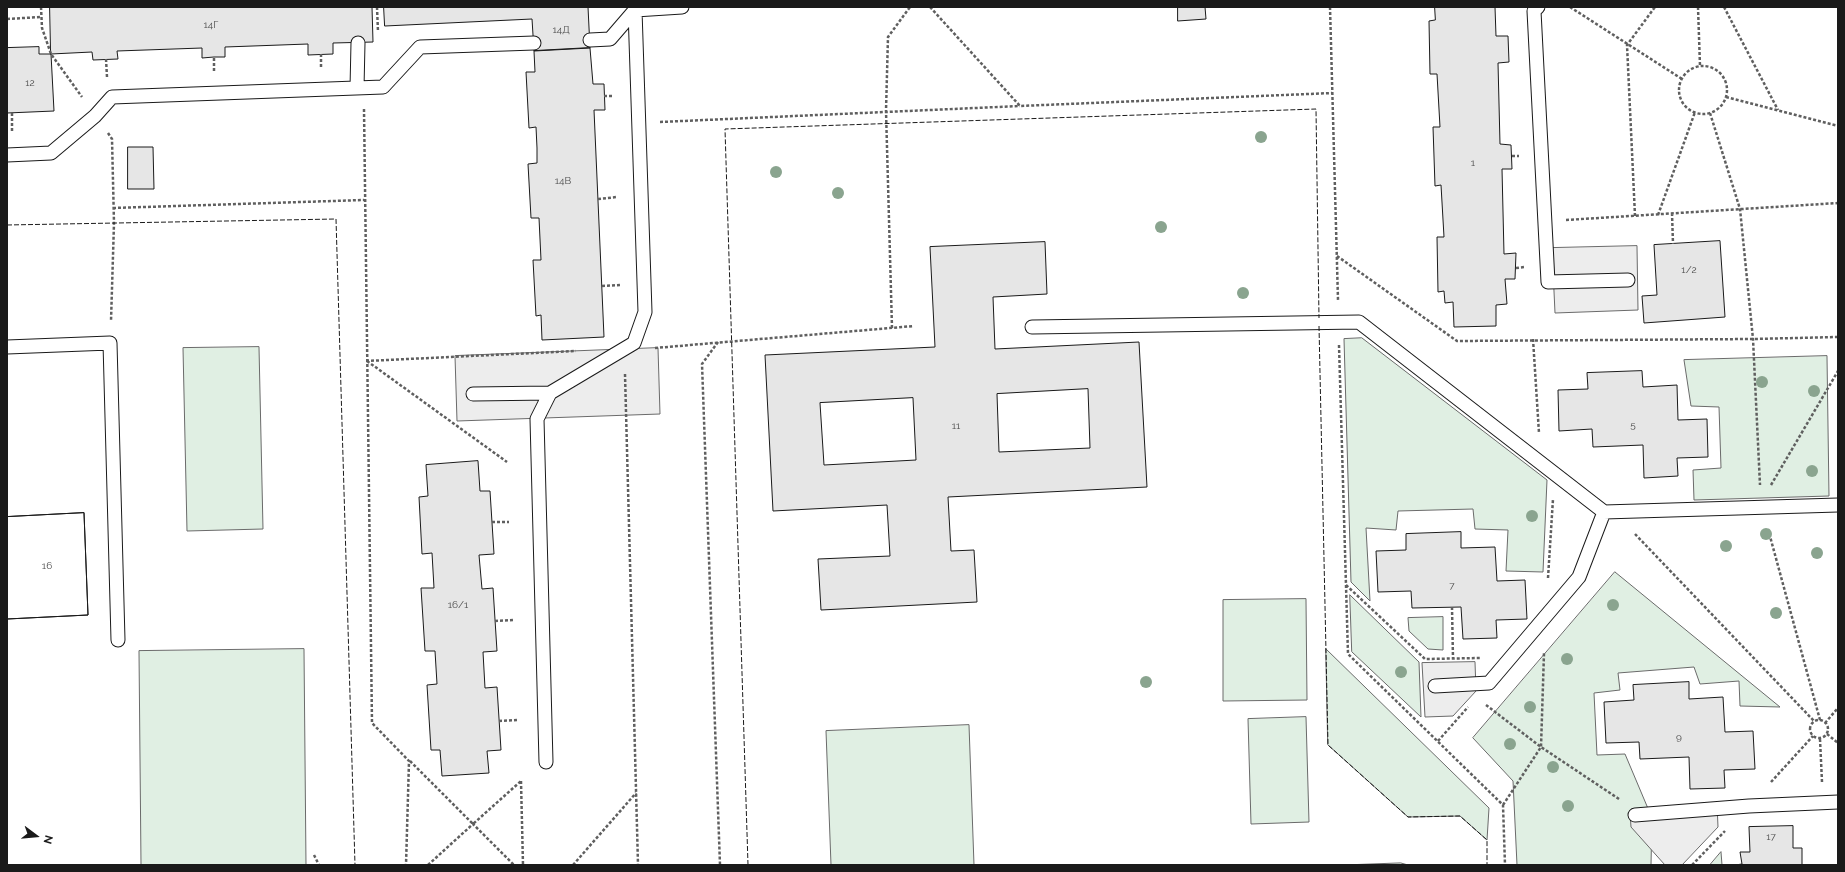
<!DOCTYPE html>
<html>
<head>
<meta charset="utf-8">
<style>
	body { margin:0 }
	#map { position:relative; width:1845px; height:872px; overflow:hidden; background:#fff; font-family:Raleway,sans-serif }
	canvas { display:block }
	.frame { position:absolute; inset:0; border:8px solid #1a1a1a; pointer-events:none }
	.north { position:absolute; left:16px; top:816px; width:40px; height:40px; -webkit-text-stroke:3px #fff; paint-order:stroke; rotate:106deg; font-size:11px; font-weight:700; line-height:16px; text-align:center; color:#1a1a1a }
	.north::after { content:''; display:block; margin:auto; width:14px; height:18px; background:#1a1a1a; clip-path:polygon(50% 0,100% 100%,50% 72%,0 100%) }
</style>
</head>
<body>
<div id="map">
<canvas width="1845" height="872"></canvas>
<div class="frame"></div>
<div class="north">N</div>
</div>
<script>
const context = document.querySelector('canvas').getContext('2d');
context.lineJoin = 'round';
function fillPath(path, color) { context.fillStyle = color; context.fill(path, 'evenodd'); }
function stroke(path, color, width, dash) { context.strokeStyle = color; context.lineWidth = width; context.lineCap = dash ? 'butt' : 'round'; context.setLineDash(dash || []); context.stroke(path); }
function label(font, color, halo, rows, align = 'center') {
  context.font = font + ' Raleway,sans-serif'; context.lineWidth = 3; context.setLineDash([]); context.textBaseline = 'middle'; context.strokeStyle = halo; context.fillStyle = color; for (const [text, x, y, turn = 0] of rows) {
    context.save(); context.translate(x, y); context.rotate((+turn || 0) * Math.PI / 180); context.textAlign = isNaN(turn) ? turn : align; if (halo) context.strokeText(text, 0, 0); context.fillText(text, 0, 0); context.restore();
  }
}
const green = new Path2D(`
	M1362,338l185,142 -4,92 -37,-1 2,-41 -33,-1 -2,-20 -75,2 -2,19 -30,-2 4,73 -19,-19 -7,-243z
	M259,347l4,182 -76,2 -4,-183z
	M1827,356l2,140 -135,4 -1,-30 28,-2 -2,-61 -28,-1 -7,-46z
	M1615,572l165,135 -40,-1 -1,-25 -39,3 -6,-17 -76,6 2,17 -26,3 3,62 28,-1 27,64 -1,47h-134l-4,-84 -40,-43z
	M1350,595l69,67 2,55 -69,-65z
	M1306,599l1,101 -84,1v-101z
	M1443,617v33l-15,-1 -19,-18 -1,-13z
	M304,649l2,216h-165l-2,-214z
	M1326,649l163,159 -2,32 -27,-24 -52,1 -80,-72z
	M1306,717l3,105 -58,2 -3,-105z
	M969,725l5,140h-143l-5,-134z
	M1721,852l1,13h-12z
	M1401,863l7,2h-64z`);
fillPath(green, '#e0efe3');
stroke(green, '#6a6a6a', 1);
const parking = new Path2D(`
	M1637,246l1,64 -83,3 -3,-65z
	M658,348l2,66 -203,7 -2,-65z
	M1475,662l1,29 -23,25 -28,1 -3,-54z
	M1717,803l1,24 -36,38h-17l-34,-38 -1,-14z`);
fillPath(parking, '#ededed');
stroke(parking, '#6a6a6a', 1);
const building = new Path2D(`
	M50,7h322l1,35 -40,1v11l-25,1v-11l-83,3v10h-11l-12,1v-10l-85,3 1,8 -25,1 -1,-8 -41,2z
	M384,7h204l2,41 -56,3 -2,-32 -147,7z
	M1178,7h27l1,12 -28,2z
	M1435,7h60l1,29h12l1,26 -11,1 2,81 11,1 1,24h-10l2,85 12,-1 -1,26h-10l2,25 -11,1v21l-42,1 -1,-25 -8,1 -1,-12 -6,1 -1,-55h7l-3,-52 -6,1 -2,-59h7l-3,-53h-7l-1,-53 6,-1z
	M39,47v7h12l3,57 -47,2v-65z
	M590,48l3,36h11l1,26h-11l10,227 -62,3 -1,-25 -5,1 -3,-56h8l-2,-42h-8l-3,-54 9,-1v-15l-1,-21 -7,1 -3,-56h9l-1,-21z
	M128,147h25l1,42h-26z
	M1720,241l5,76 -81,6 -2,-27 15,-1 -3,-50z
	M1045,242l2,52 -54,3 2,52 144,-7 8,145 -199,10 3,54 23,-1 3,52 -156,8 -3,-51 72,-3 -3,-51 -114,6 -8,-156 170,-8 -5,-100zM1088,389l2,59 -91,4 -2,-58zM913,398l3,62 -92,5 -4,-62z
	M1642,371l1,16 34,-2 1,35 29,-1 1,38 -31,1 1,18 -34,2 -1,-33 -50,2 -1,-18 -33,2 -1,-41 30,-1 -1,-16z
	M478,461l2,30h10l4,63 -15,1 3,34 11,-1 4,63 -14,1 2,36 12,-1 4,63 -14,1 2,22 -47,3 -2,-26h-9l-4,-65 10,-1 -2,-33h-10l-4,-63h13l-2,-35 -10,1 -3,-57 9,-1 -2,-31z
	M84,513l4,102 -81,4v-102z
	M84,513l4,102 -81,4v-102z
	M1461,532v16l34,-1 2,34 28,-1 2,39 -31,1 1,18 -34,1 -2,-32 -49,1 -1,-17 -33,1 -2,-41 30,-1v-16z
	M1689,682v17l34,-2 2,35 28,-1 2,38 -31,1 1,18 -35,1 -1,-32 -49,2 -1,-17 -33,1 -2,-41 30,-2 -1,-15z
	M1793,826v22h9v17h-67l7,-1 -2,-12h10l-1,-25z`);
fillPath(building, '#e6e6e6');
stroke(building, '#1a1a1a', 1);
const service = new Path2D(`
	M1538,7l-4,4 14,271 80,-2
	M590,40l20,-1 25,-29 47,-3
	M357,88l1,-45
	M7,155l44,-2 44,-37 17,-19 271,-10 37,-40 114,-4
	M1032,327l327,-5 245,190 234,-7
	M7,347l103,-4 8,297
	M473,394l77,-1
	M1435,686l54,-3 90,-106 25,-65
	M546,762l-9,-343 13,-26 84,-50 11,-31 -10,-302
	M1635,815l114,-9 89,-4`);
stroke(service, '#1a1a1a', 15);
stroke(new Path2D(`
	M41,7l1,21 9,26 31,43
	M377,7l1,25
	M930,7l90,99 312,-13
	M1330,7l8,293
	M1570,7l112,72
	M1698,7l2,59
	M1724,7l54,103
	M7,19l34,-2
	M321,54v14
	M106,59l1,18
	M1679 90a24 24 0 1 1 48 0a24 24 0 1 1-48 0Z
	M214,71v-14
	M604,96h8
	M1726,97l112,29
	M364,109l8,614 37,38 -3,104
	M12,113v19
	M1710,113l30,96 13,130 7,146
	M660,122l360,-16
	M108,133l4,6 2,84 -3,98
	M1512,156h7
	M598,199l19,-2
	M113,208l251,-8
	M1672,213l1,31
	M1658,215l37,-103
	M1635,216l-8,-171 28,-38
	M1566,220l272,-17
	M1337,256l120,85 296,-2 85,-2
	M1516,268l9,-1
	M602,286l19,-1
	M892,328l-6,-217 2,-74 22,-30
	M1533,339l6,94
	M718,342l-16,22 18,501
	M1339,345l9,309 155,151 2,60
	M655,348l259,-22
	M366,361l210,-10
	M367,361l140,101
	M625,374l13,491
	M1771,485l67,-114
	M492,522h17
	M1768,529l52,191
	M1635,534l179,187
	M1548,578l5,-79
	M1346,585l79,74 56,-1
	M1452,607l1,52
	M495,621l19,-1
	M1486,705l55,42 78,52
	M1810 729a9 9 0 1 1 18 0a9 9 0 1 1-18 0Z
	M499,721l19,-1
	M1825,723l13,-15
	M1827,734l11,9
	M1820,739l2,43
	M1438,741l30,-34
	M410,761l63,63 48,-43
	M521,781l2,84
	M1771,782l42,-46
	M1503,805l38,-58 3,-94
	M314,855l5,10
	M428,865l45,-41 41,41
	M573,865l63,-72
	M1692,865l33,-34`), '#5f5f5f', 2.5, [3, 2]);
stroke(service, '#fff', 13);
stroke(new Path2D(`
	M7,225l329,-6 19,646
	M1319,326l9,419 80,72 52,-1 27,24v25
	M748,865l-23,-736 591,-20 3,209`), '#1a1a1a', 1, [5, 2]);
context.fillStyle = '#8aa48f';
for (const [x, y] of [
	[1261,137],
	[776,172],
	[838,193],
	[1161,227],
	[1243,293],
	[1762,382],
	[1814,391],
	[1812,471],
	[1532,516],
	[1766,534],
	[1726,546],
	[1817,553],
	[1613,605],
	[1776,613],
	[1567,659],
	[1401,672],
	[1146,682],
	[1530,707],
	[1510,744],
	[1553,767],
	[1568,806]
]) { context.beginPath(); context.arc(x, y, 6, 0, 2 * Math.PI); context.fill(); }
label('10px', '#4d4d4d', null, [
	["14Г",211,25],
	["14Д",561,30],
	["12",30,83],
	["1",1473,163],
	["14В",563,181],
	["1/2",1689,270],
	["5",1633,425],
	["11",956,426],
	["16",47,566],
	["7",1452,586],
	["16/1",458,605],
	["9",1679,737],
	["17",1771,837]
]);
</script>
</body>
</html>
